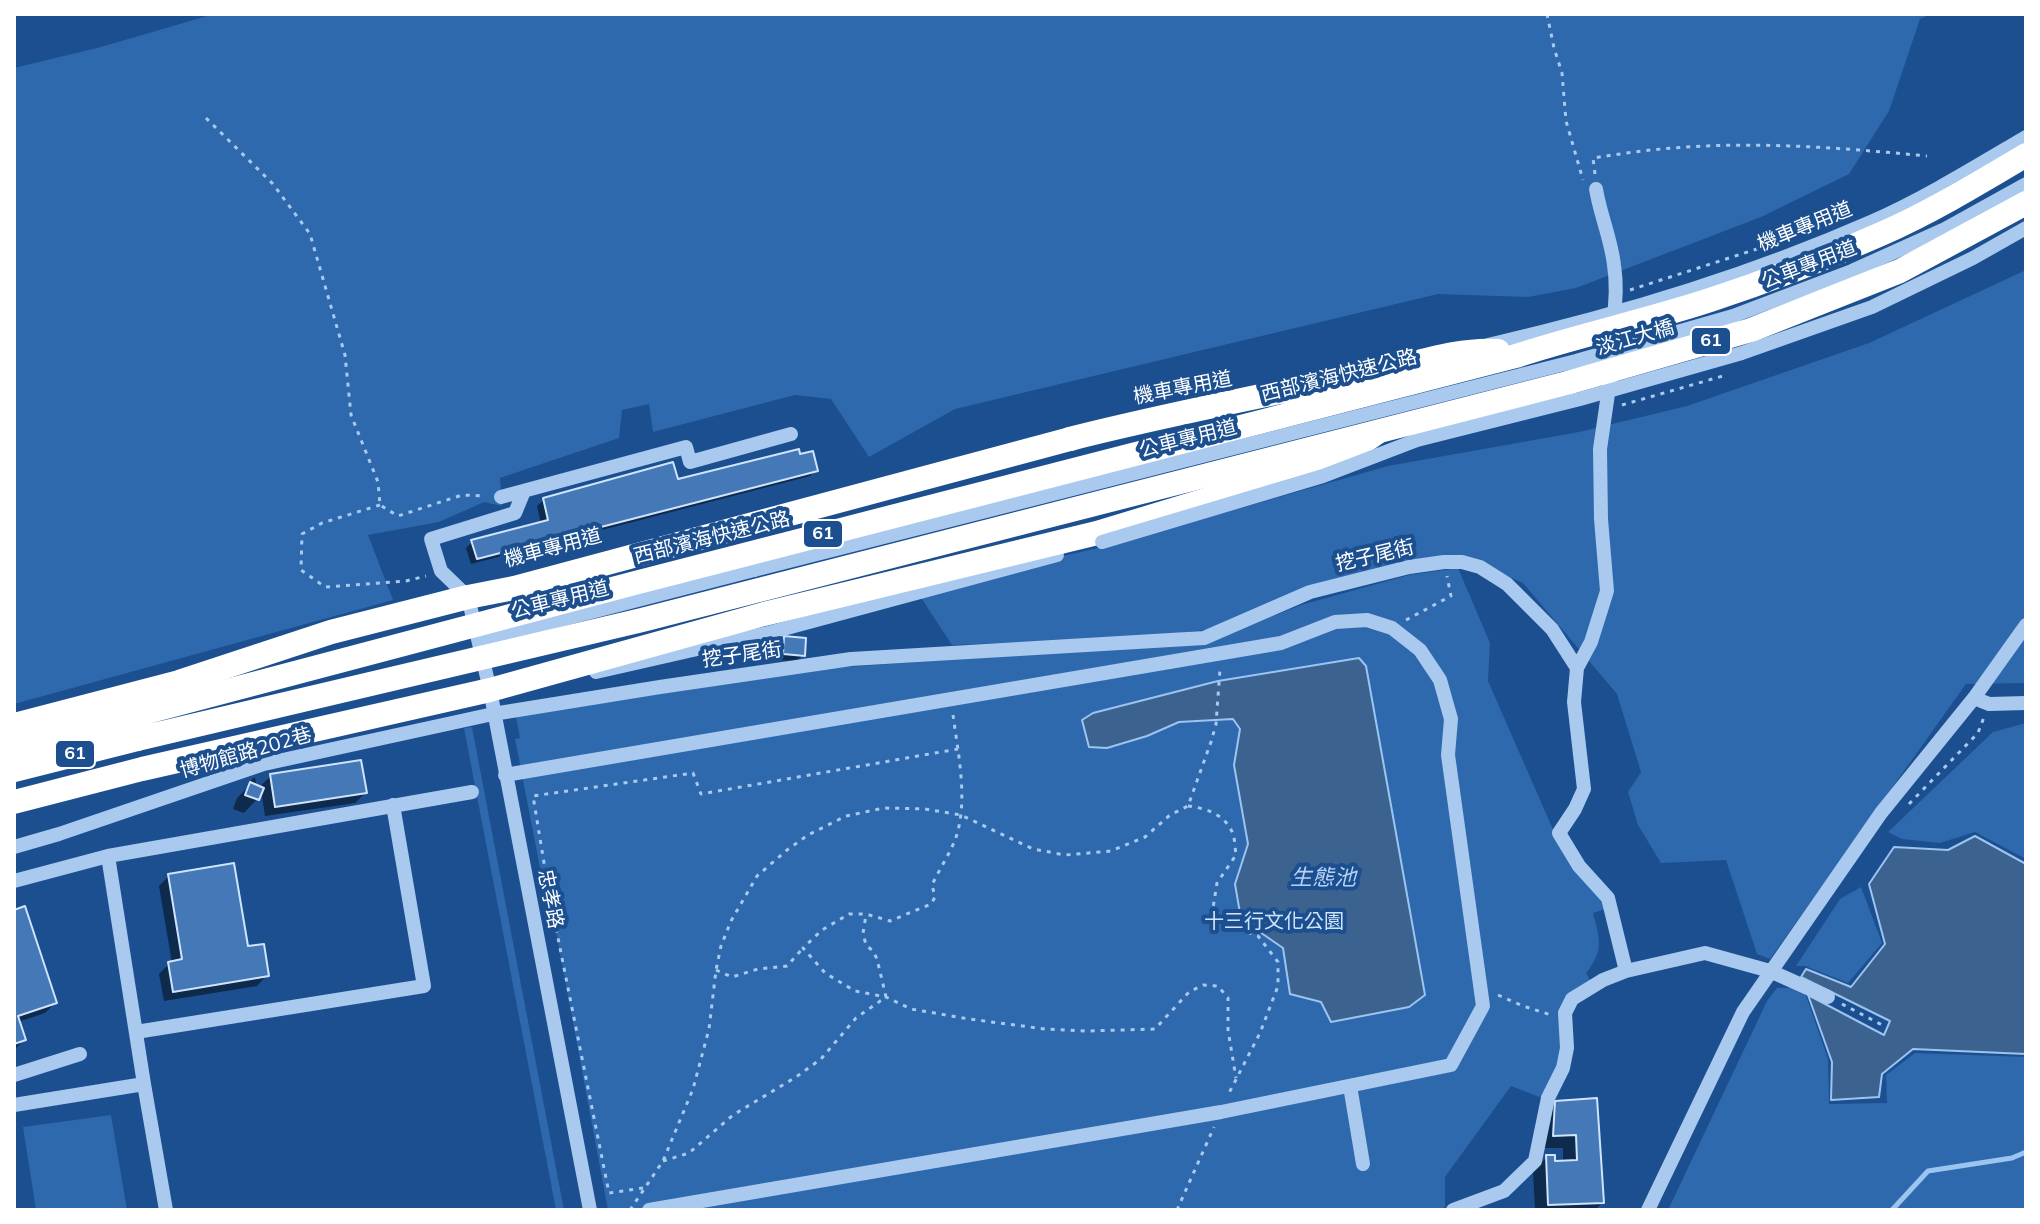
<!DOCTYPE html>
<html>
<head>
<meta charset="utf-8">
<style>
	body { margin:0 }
	#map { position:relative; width:2040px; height:1224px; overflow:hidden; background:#1b4f8f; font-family:Mulish,sans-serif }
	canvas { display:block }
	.frame { position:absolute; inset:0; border:16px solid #fff; pointer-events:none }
</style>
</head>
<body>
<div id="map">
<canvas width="2040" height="1224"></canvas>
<div class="frame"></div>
</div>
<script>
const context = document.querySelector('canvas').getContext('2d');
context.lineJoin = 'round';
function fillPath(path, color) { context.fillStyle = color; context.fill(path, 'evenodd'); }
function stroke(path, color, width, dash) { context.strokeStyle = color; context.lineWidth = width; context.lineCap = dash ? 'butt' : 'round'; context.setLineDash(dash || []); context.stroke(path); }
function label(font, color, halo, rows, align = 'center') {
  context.font = font + ' Mulish,"Noto Sans TC",sans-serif'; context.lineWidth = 8; context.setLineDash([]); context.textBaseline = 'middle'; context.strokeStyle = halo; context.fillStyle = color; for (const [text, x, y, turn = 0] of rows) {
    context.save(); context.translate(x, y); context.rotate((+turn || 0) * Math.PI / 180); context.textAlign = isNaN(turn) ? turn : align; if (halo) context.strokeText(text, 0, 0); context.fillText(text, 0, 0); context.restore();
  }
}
fillPath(new Path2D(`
	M214,14h1717l-11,5 -31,92 -40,63 -88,43 -185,71 -48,9 -90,-3 -483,115 -86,48 -38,-58 -36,-4 -142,37 -4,-28 -27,6 -3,28 -119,40 2,28 -18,-4 -45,20 -71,13 25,65 -379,104v-636l87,-21z
	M2026,270v413l-60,1 -196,275 -13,-5 -31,-94 -65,3 -23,-38 -10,-33 13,-20 -24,-78 -94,-111 -60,-27 -59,6 -200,68 -59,7 -193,8 -36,-55 195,-45 277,-79 191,-34 108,-26 182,-63z
	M1458,568l32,75 -2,38 67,153 53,74 -15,5c7,26 11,38 -7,60l5,9 -21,12 -10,71 -18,33 -31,-12 -66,91v30l-6,3h-831l-61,-327h-4l-28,-144 5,-1 -4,-21 299,-48 389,-26 97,-38 108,-30z
	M2026,723v136l-51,-27 -35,11 -38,-4 -14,-7 105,-100z
	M472,727l92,483h-8l-92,-482z
	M1861,887l21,56 -34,40 -43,-17h-9l44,-67z
	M1777,988h16l12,5 23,66 1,45 58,-1 -1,-28 29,-22 111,4v153h-358l99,-209z
	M111,1115l16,95h-91l-13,-83z`), '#2e69ad');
const water = new Path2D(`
	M1359,658l7,8 59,329 -16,12 -78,15 -10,-20 -31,-8 -7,-46 -42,-29 -6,-35 13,-40 -14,-79 6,-36 -7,-10 -54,3 -32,14 -40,12 -18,-1 -7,-27 11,-7 125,-32z
	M1975,836l51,28v190l-113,-5 -31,25 -3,23 -48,3 1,-38 -24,-67 76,40 6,-14 -89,-44 5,-8 45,18 34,-43 -16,-60 25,-37 54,3z`);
fillPath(water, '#3c6290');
stroke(water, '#9cc4f0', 2);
fillPath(new Path2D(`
	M816,470l-6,6 -339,88 -5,-16 6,-6 69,-18 -4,-18 7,-6 132,-19z
	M785,638l18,17 -7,6 -18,-1 1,-15z
	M271,776l94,17 -10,10 -90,13 -4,-27 -4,10 -13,14 -11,-4 4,-11 11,-11 5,-9h2l2,11z
	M169,876l77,72 21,27 -10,11 -93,15 -5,-27 10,-10 3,-1 -13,-77z
	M14,912l41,91 -10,10 -27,9 6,18 -10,10z
	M1595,1100l7,103 -7,7h-60l-2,-39 14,-14 6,6h10v-15h-23l2,-32 14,-14z`), '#0007');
stroke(new Path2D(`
	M1892,1210l36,-39 84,-13 14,-6`), '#9cc4f0', 5);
const building = new Path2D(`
	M799,449l1,5 13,-3 5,20 -341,88 -6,-19 77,-20 -5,-22 130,-36 5,17z
	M784,636l22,2 -1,18 -22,-2z
	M361,760l6,33 -92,14 -5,-33z
	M250,782l14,6 -5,12 -14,-5z
	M234,863l14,83 16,-2 5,32 -96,16 -5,-30 14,-3 -14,-85z
	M25,906l32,97 -39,13 8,24 -12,4v-134z
	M1597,1098l7,105 -56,2 -2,-50h9v6l22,-1 -1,-25 -23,1 2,-35z`);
fillPath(building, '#4478b7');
stroke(building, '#cfe3fa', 2);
stroke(new Path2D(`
	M1547,14l7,34 8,25 4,48 17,59
	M206,118l67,66 37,50 35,121 6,60 27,67 2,23 18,11 64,-21 23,1
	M1595,174l-2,-16c26,-4 53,-8 80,-10 85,-7 170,0 254,8
	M1630,290l130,-42
	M1622,405l101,-29
	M380,505l-58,18 -20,11 -1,36 24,17 81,-6 20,-5
	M1406,620l45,-24 -4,-20
	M953,715c5,38 16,88 2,125 -6,15 -16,30 -23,45l3,12 -4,7 -41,17 -24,-7h-17l-27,16 -19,18 22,25 30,18 31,6 25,12 58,10 76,10 42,2 68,-2 34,-37 14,-7 15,1 10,12v32l8,48
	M1909,804l69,-71 6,-16
	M1188,806c18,2 38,9 45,28 2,6 2,14 3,21l-19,28 -4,25 15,17 30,11 20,26v24l-18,47 -32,62
	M716,970l16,7 26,-8 29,-3 16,-18
	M1498,995l25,11 28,9
	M1842,1004l42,22
	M663,1161l26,-8 44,-38 63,-38 25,-18 35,-41 30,-21 -9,-38 -4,-8 -7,-6 -3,-12 3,-18
	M643,1188l-34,5 -60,-300 -16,-97 160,-23 8,21 257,-45
	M630,1210l33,-49 30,-72 16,-60 7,-59 5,-24 10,-25 26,-45 30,-26 21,-15 38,-19 38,-8 41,1 36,6 72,34 32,6 46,-4 34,-14 25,-22 18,-9 23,-64 5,-18 4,-55
	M1177,1210l37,-83`), '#a9c9ee', 3, [4, 6]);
stroke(new Path2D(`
	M1596,189c4,25 15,50 18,76 3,19 2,38 -1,58
	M501,497l185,-50 4,15 101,-28
	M468,597l22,93 100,520
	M468,597l-27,-26 -10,-32 84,-26 9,-22
	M479,641l275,-71
	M1577,668l14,-26 16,-51 -6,-72 -1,-70 10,-69
	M596,672l176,-40 285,-77
	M1974,698l15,6 37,-1
	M505,775l776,-132 54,-21 32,-2 25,8 28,22 20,30 11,39 -3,36 35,251 -32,59 -230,47 -572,98
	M14,847l45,-13 205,-70 229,-50 167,-27 191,-28 353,-21 106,-46 99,-25 35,-5h18l18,5 27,17 45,45 25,39 -3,34 10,87 -9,20 -16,24 20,33 29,32 18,73 -23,9 -31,19 -7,14 2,35 -4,20 -15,30 -13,63 -31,30 -51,19
	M108,856l36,228 22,126
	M14,881l94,-25 364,-64
	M1626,971l79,-18 65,18 58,26
	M136,1032l288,-46 -31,-181
	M14,1075l66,-21
	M1350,1086l13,78
	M14,1105l130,-21
	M1648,1210l95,-198 138,-199 93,-115 52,-73`), '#a9c9ee', 14);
stroke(new Path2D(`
	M14,725l165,-43 152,-50 137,-35 46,-9 556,-149
	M14,747l118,-31
	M14,770l123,-31
	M14,802l128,-33 348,-79 274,-76 333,-81 145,-44 84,-21 49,-34`), '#fff', 24);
stroke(new Path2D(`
	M1488,345c131,-30 260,-69 383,-123 54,-24 104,-55 155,-85
	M1102,542l221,-66 94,-36 163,-41 162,-46 130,-46 101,-49 53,-30
	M754,570l822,-209 157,-45 119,-45 91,-41 83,-46`), '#a9c9ee', 14);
stroke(new Path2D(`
	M1070,439c98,-25 198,-44 297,-65 43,-8 87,-26 131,-23
	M132,716l499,-132 885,-228c64,-21 130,-35 194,-56 58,-19 115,-41 171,-66 50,-22 98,-51 145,-79
	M137,739l505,-119 925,-237 184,-53 149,-59 126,-68`), '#fff', 24);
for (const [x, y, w] of [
	[1711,341,40],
	[823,534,40],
	[75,754,40]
]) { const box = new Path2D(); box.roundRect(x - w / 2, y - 14, w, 28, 6); context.fillStyle = '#1b4f8f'; context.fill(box); stroke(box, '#fff', 2); }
label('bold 18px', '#fff', null, [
	["61",1711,341],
	["61",823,534],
	["61",75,754]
]);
label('20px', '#fff', '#1b4f8f', [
	["機車專用道",1805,227,-22],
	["公車專用道",1809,265,-21],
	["淡江大橋",1635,338,-16],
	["西部濱海快速公路",1339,376,-14],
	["機車專用道",1183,388,-11],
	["公車專用道",1188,439,-14],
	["西部濱海快速公路",712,538,-14],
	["機車專用道",553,548,-15],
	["挖子尾街",1375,556,-13],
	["公車專用道",560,600,-14],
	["挖子尾街",742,655,-8],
	["博物館路202巷",246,753,-16],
	["忠孝路",550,899,79]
]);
label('20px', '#cfe3fa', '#1b4f8f', [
	["十三行文化公園",1274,922]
]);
label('italic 22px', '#b5d3f5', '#1b4f8f', [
	["生態池",1323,878]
]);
</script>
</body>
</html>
